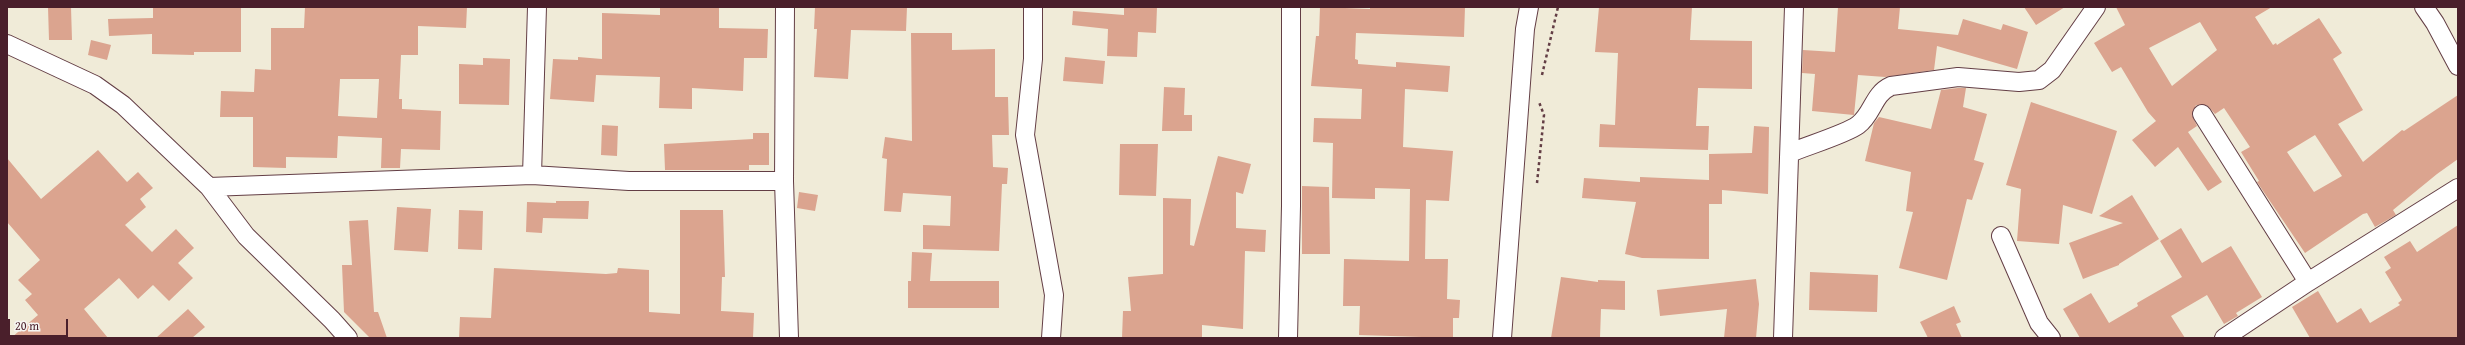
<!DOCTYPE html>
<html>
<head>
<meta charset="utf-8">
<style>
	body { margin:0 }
	#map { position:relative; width:2465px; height:345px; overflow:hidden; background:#f0ebd8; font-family:"Gentium Book Plus",serif }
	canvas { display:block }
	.frame { position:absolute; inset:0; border:8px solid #4a1f2b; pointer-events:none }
	.scale { position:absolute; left:8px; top:319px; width:60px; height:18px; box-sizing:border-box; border:2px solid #4a1f2b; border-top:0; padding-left:5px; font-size:12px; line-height:14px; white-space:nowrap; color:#4a1f2b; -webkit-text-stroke:3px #f6f6f2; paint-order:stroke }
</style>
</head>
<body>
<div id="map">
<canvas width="2465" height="345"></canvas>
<div class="frame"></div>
<div class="scale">20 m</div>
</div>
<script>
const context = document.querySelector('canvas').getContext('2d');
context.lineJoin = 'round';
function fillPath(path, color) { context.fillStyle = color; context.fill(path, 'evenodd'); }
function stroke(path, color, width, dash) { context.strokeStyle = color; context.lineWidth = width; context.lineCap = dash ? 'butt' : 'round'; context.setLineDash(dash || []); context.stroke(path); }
fillPath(new Path2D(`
	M48,7h23l1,33h-23z
	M153,7h88v45h-47v3l-42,-1v-20l-43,2 -1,-17 45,-1z
	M305,7h162l-1,21 -48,-2v29h-17l-2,44h3v10l39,2 -1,39 -39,-1 -1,19h-19l1,-30 -44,-2 -1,22 -51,-1v11l-33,-1v-50h-33l1,-26 33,1 1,-23 16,1v-42h33zM340,79h39l-2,39 -39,-2z
	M660,7h59v21l49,1 -1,29h-23l-1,33 -51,-3v21l-33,-1 1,-31 -64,-2 -2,27 -44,-3 3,-40 25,1v-3l24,2v-46l58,2z
	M815,7h92l-1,24 -55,-1 -3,49 -34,-2 3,-48h-3z
	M1124,7h33l-1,26 -18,-1 -1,25 -30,-1 1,-27 -36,-4 1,-14 51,4z
	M1320,7l50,2v-2h95l-1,30 -108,-4 -1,26 3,1v4l38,3v-5l54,4 -2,26 -43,-3 -2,58 50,4 -4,50 -23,-1 -1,59h23l-1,40 13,1 -1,18h-6v20l-94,-3 1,-29h-17l1,-47 65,2 1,-72 -35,-1v11l-43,-1 1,-55 -20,-1 1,-24 47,1 1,-30 -51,-3 5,-50h3z
	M1599,7h93l-2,33 62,1v48l-54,-1 -2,38h13l-1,24 -109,-3 1,-23 15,1 3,-72 -23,-1z
	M1838,7h62l-2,22 60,6 5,-16 38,11 2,-6 25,8 -11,37 -80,-23 -3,24 -49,7 -27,-2 -4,40 -42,-4 3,-37 -13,-1 1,-23 32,2z
	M2024,7h41l-29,18z
	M2116,7h156l-17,10 18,28 3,-2 1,2 42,-27 23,35 -9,6 30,51 -25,14 25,38 39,-32 2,1 54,-36v64l-21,15 -44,36 3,5 -21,12 -8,-14 -4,1 -58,39 -48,-71 2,-1 -18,-29 9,-5 -26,-39 -9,6 -8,-9h-11l-4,10 5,11 -9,6 34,50 -14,9 -30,-44 -23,20 -23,-27 24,-19 -8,-9 -27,-45 -9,5 -18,-29 31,-18zM2200,22l17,28 -45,36 -23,-38zM2315,135l27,41 -28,16 -27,-40z
	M911,33h41v17l43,-1v48h13l1,38h-17l1,32 15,1 -1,16h-5l-3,67 -76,-2v-24l27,1 1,-30 -48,-3 -2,19 -17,-1 3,-52 -5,-1 3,-21 27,4z
	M91,40l20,5 -4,15 -19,-5z
	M1065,57l40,4 -2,23 -40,-3z
	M483,58l27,1 -1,46 -50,-1v-40l24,1z
	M1164,87l21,1 -1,27h8v16h-30z
	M1958,88h8l-3,19 24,7 -13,46 10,3 -12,37 -5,-1 -20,81 -48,-12 14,-56 -7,-1 5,-39 -46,-11 9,-38 5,-6 52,12 10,-39z
	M2031,102l86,29 -25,83 -29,-9 -4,39 -42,-3 4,-52 -15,-4z
	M602,125l16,1 -1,30 -16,-1z
	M1754,126l15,1 -1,67 -46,-4v14h-13v55l-67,-1 -17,-4 11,-52 -54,-4 2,-20 56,4v-5l69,3v-26l43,-1z
	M753,133h16v32h-20v5h-84l-1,-26 89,-5z
	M1120,144h38l-2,52 -37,-1z
	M98,150l29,32 11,-10 15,16 -13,11 6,8 -21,18 27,27 24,-23 18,19 -16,15 15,15 -24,23 -16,-16 -15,14 -19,-21 -35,31 24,29h-97l27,-23 -13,-15 7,-6 -14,-14 22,-20 -33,-38v-64l34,41z
	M1218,156l33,8 -8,30 -7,-2v36l30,2 -1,22 -20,-1 -2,78 -41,-4v13h-80l1,-27h8l-3,-34 35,-3v-76l28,1 -1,46 4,1z
	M1302,186l27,1 1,67h-28z
	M799,192l19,3 -3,16 -18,-3z
	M2132,195l27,44 -40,25v1l-36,14 -14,-36 54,-20 -24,-7z
	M556,201h33l-1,18 -45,-1 -1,15 -16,-1 1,-30 29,1z
	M397,207l34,2 -3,43 -34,-2z
	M459,210l24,1 -1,39 -24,-1z
	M680,210h43l2,67h-3l-1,34 33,2 -1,25h-294l1,-21 31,1 3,-50 112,6 11,-1 1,-5 31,2v42l31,2z
	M368,220l6,92h4l9,26h-17l-26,-26 -2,-47h10l-3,-44z
	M2458,225v113h-148l-18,-31 26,-16 19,32 24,-15 9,15 30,-18 -2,-2 4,-3 -17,-28 6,-4 -7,-11 26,-16 7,11z
	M2181,228l21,35 29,-17 31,51 -26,16 2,3 -14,8 -17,-29 -36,21 14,22h-105l-17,-29 28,-16 18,30 29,-17 -1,-3 45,-26 -22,-36z
	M912,252l20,1 -2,28h69v27h-91v-27h3z
	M1810,272l68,3 -1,37 -68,-2z
	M1561,277l37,5v-2l27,1v29l-24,-1 -1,29h-49z
	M1756,279l3,25 -3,34h-32l3,-29 -67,7 -3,-26z
	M1954,306l7,16 -5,2 6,14h-34l-8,-16z
	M188,309l17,18 -13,11h-36z`), '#dba48f');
const minor = new Path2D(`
	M785,7l-1,174 5,157
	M1033,7v52l-8,76 29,160 -3,43
	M2424,7l11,16 23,43
	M7,44l88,41 28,20 86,82 37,49 86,84 16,18
	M2202,114l106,168
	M1790,153c16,-7 56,-19 68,-28 15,-11 15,-31 33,-39l67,-9 61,5 20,-2 13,-10 44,-63
	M532,175l5,-168
	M209,187l323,-12 97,6h155
	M2001,236l38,87 12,15
	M1288,338l3,-132v-199
	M1502,338l23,-309 4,-22
	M1783,338l11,-331
	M2224,338l84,-56 150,-94`);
stroke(minor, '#633e45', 20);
stroke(new Path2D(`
	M1542,75l16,-68
	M1537,183l7,-68 -5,-13`), '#633e45', 2.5, [3, 3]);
stroke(minor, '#fff', 18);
</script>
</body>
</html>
